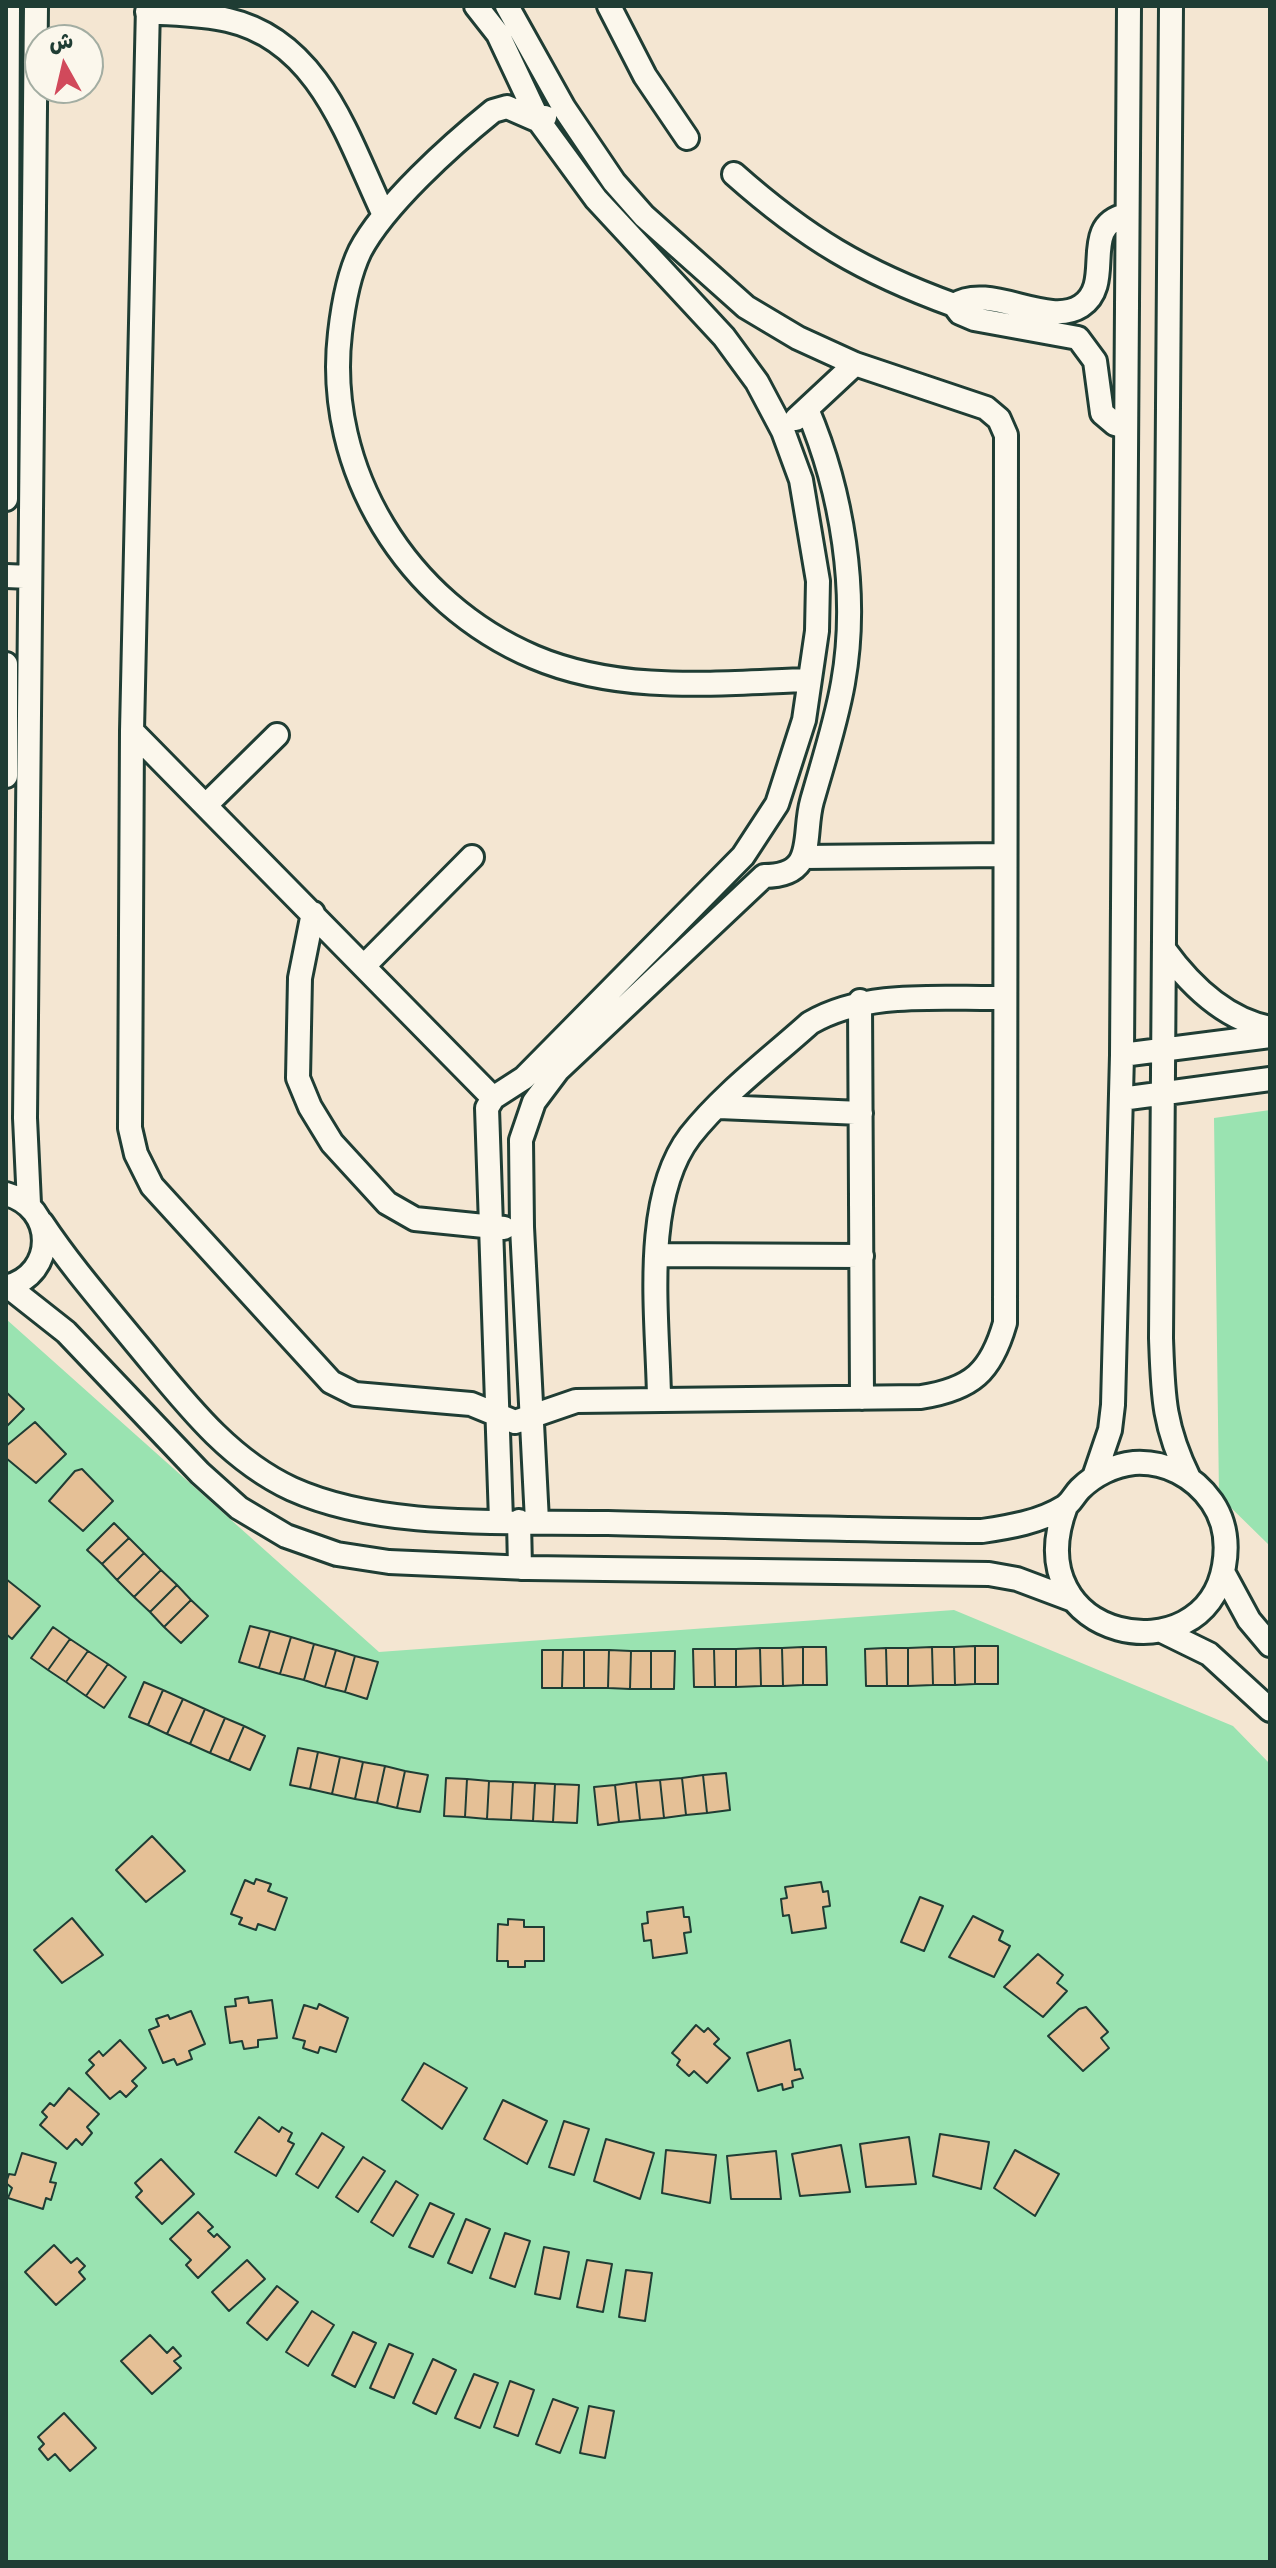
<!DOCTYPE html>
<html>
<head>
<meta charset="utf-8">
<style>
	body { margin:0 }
	#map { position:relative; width:1276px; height:2568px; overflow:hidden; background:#f4e6d2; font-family:"Comic Neue","Playpen Sans Arabic",sans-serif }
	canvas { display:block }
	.frame { position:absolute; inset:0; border:8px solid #1f3d34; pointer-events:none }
	.north { position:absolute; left:24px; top:24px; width:80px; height:80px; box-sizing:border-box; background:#fbf7ec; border:2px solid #a3ada2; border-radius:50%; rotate:352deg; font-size:22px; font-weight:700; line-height:32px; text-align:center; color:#1f3d34 }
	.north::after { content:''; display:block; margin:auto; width:28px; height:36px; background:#d1495b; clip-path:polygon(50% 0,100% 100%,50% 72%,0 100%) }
</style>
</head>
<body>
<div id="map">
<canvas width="1276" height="2568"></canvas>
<div class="frame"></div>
<div class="north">ش</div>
</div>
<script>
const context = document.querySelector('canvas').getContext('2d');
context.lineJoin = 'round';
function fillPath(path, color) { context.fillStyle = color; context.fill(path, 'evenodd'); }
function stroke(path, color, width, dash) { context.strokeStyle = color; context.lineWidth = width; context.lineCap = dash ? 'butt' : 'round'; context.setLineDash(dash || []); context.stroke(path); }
fillPath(new Path2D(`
	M1270,1110v436l-51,-50 -5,-378z
	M6,1319l373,333 575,-42 279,116 37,38v798h-1264z`), '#9ae3b1');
const building = new Path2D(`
	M6,1392l18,17 -18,18z
	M35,1422l31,32 -30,29 -30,-25v-12z
	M82,1469l31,32 -30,30 -34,-30 26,-30z
	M114,1523l15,15 -27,26 -15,-14z
	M129,1538l15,15 -27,27 -15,-16z
	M144,1553l17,17 -27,27 -17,-17z
	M161,1570l16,15 -27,27 -16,-15z
	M6,1579l34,27 -28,33 -6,-5z
	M177,1585l14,15 -27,27 -14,-15z
	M191,1600l17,16 -27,27 -17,-16z
	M250,1626l20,5 -11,37 -20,-6z
	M53,1627l17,12 -22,31 -17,-12z
	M270,1631l21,6 -11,37 -21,-6z
	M291,1637l23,7 -10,36 -24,-6z
	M70,1639l18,12 -22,31 -18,-12z
	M314,1644l22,6 -11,37 -21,-7z
	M975,1646v38l-20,1 -1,-38z
	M975,1646h23v38h-23z
	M803,1647v38l-20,1 -1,-38z
	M803,1647h23l1,38h-24z
	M932,1647l1,38 -25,1v-38z
	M932,1647h22l1,38h-22z
	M760,1648l1,38 -25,1v-38z
	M760,1648h22l1,38h-22z
	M886,1648l1,38h-21l-1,-37z
	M886,1648h22v38h-21z
	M693,1649h21l1,38h-21z
	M714,1649h22v38h-21z
	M336,1650l19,6 -10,36 -20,-5z
	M542,1650h21l-1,38h-20z
	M563,1650h21v38h-22z
	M584,1650h25l-1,38h-24z
	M609,1650l22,1 -1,38 -22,-1z
	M88,1651l20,13 -22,32 -20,-14z
	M631,1651h20v38h-21z
	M651,1651h24l-1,38h-23z
	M355,1656l23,6 -11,37 -22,-7z
	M108,1664l18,13 -22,31 -18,-12z
	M144,1682l19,8 -15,35 -19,-8z
	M163,1690l20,9 -16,35 -19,-9z
	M183,1699l22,10 -15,35 -23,-10z
	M205,1709l20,9 -15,35 -20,-9z
	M225,1718l19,8 -15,35 -19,-8z
	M244,1726l21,10 -15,34 -21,-9z
	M298,1748l20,4 -8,37 -20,-4z
	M318,1752l22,5 -8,37 -22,-5z
	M340,1757l23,5 -8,37 -23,-5z
	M363,1762l22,4 -8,37 -22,-4z
	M385,1766l20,5 -8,37 -20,-5z
	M405,1771l23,4 -8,37 -23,-4z
	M726,1773l4,37 -23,3 -4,-38z
	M703,1775l4,38 -21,2 -4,-37z
	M446,1778l21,1 -2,38 -21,-1z
	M682,1778l4,37 -22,3 -4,-38z
	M467,1779l22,2 -2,38 -22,-2z
	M660,1780l4,38 -24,2 -4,-38z
	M489,1781l24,1 -2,38 -24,-1z
	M513,1782l22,1 -2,38 -22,-1z
	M636,1782l4,38 -21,2 -4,-37z
	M535,1783l20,1 -2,38 -20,-1z
	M555,1784l24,1 -2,38 -24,-1z
	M615,1785l4,37 -21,3 -4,-38z
	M152,1836l33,35 -39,31 -30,-32z
	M256,1879l15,5 -3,7 19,7 -12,32 -17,-6 -2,6 -17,-6 3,-6 -11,-4 14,-34 9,4z
	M821,1882l2,10 5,-1 2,15 -7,1 3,21 -34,5 -3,-18 -6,1 -2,-17 6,-1 -2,-11z
	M920,1897l23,9 -19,45 -23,-9z
	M683,1907l1,10h5l2,15 -7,1 3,20 -34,5 -2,-18 -7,1 -2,-17 6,-1 -1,-11z
	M973,1916l30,15 -4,9 11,6 -16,31 -45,-20z
	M72,1918l31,37 -41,28 -28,-33z
	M508,1919l16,1v7h20v34h-19v6h-17v-6h-11l1,-37 10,1z
	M1038,1954l25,21 -6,8 10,8 -24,26 -39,-30z
	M248,1997l1,6 23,-3 5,38 -19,2v7l-14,2 -2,-8 -12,2 -5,-36 11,-1 -1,-7z
	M319,2004l29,14 -12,34 -16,-5 -2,6 -15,-5 2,-7 -12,-3 11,-33 13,4z
	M1086,2007l22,25 -7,6 8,10 -26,23 -35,-35 31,-27z
	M191,2011l14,33 -16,7 3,8 -15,6 -3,-6 -11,4 -14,-33 10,-4 -3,-7 12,-4 2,4z
	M696,2025l8,7 4,-4 11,11 -5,5 16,14 -23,25 -13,-12 -5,5 -12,-11 3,-5 -8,-7z
	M120,2040l26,28 -14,13 5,5 -11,11 -6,-6 -10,8 -24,-26 8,-8 -5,-5 10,-9 4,5z
	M790,2040l5,30 5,-1 3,9 -11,3 1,6 -10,3 -1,-6 -24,7 -11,-38z
	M424,2063l43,25 -25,41 -40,-29z
	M69,2088l30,26 -12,13 5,6 -10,12 -6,-6 -9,10 -27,-24 7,-8 -5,-5 8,-9 4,3z
	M503,2100l44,21 -20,43 -43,-25z
	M259,2117l20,15 3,-5 10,6 -4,8 6,3 -18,32 -41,-24z
	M564,2121l25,8 -15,46 -25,-8z
	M322,2133l22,14 -26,41 -22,-14z
	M940,2134l49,8 -8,47 -48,-13z
	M909,2137l7,47 -50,3 -6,-43z
	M606,2139l48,14 -14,46 -46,-18z
	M841,2145l9,47 -50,4 -8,-42z
	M666,2150l50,5 -6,48 -48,-10z
	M1015,2150l44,24 -24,42 -41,-28z
	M776,2151l5,48h-50l-4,-43z
	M22,2153l34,10 -6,19 6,1 -5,17 -5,-2 -3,11 -35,-11 4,-10 -6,-5 3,-9 6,1z
	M363,2157l22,14 -27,41 -22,-15z
	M161,2159l33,35 -32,30 -26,-27 6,-6 -7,-8z
	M396,2181l22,14 -25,41 -22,-14z
	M430,2203l24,11 -21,43 -24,-10z
	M198,2212l15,15 -5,4 6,6 3,-3 13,13 -32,31 -12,-13 5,-5 -21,-21z
	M466,2219l24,10 -18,44 -24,-10z
	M505,2233l25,8 -15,46 -25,-9z
	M54,2245l17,18 6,-5 8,8 -6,6 6,7 -29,26 -31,-33z
	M544,2247l25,5 -9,47 -25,-5z
	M247,2260l18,19 -36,32 -17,-19z
	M587,2260l25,4 -9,48 -26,-5z
	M626,2270l26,3 -7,48 -26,-4z
	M277,2286l21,16 -31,38 -20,-17z
	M312,2311l22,14 -26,41 -22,-14z
	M353,2332l23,11 -21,44 -23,-12z
	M150,2335l17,18 6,-6 8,9 -7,5 7,7 -29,26 -31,-33z
	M389,2344l24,10 -19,44 -24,-10z
	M433,2359l23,11 -20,44 -23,-11z
	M474,2374l24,9 -18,45 -25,-10z
	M510,2381l24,9 -16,46 -24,-9z
	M553,2399l25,9 -18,45 -24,-9z
	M589,2406l25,5 -9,47 -25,-5z
	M64,2413l32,35 -26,23 -15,-17 -7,6 -9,-11 5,-5 -6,-7z`);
fillPath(building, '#e5c096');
stroke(building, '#1f3d34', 2);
const minor = new Path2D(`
	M148,6l-16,725 -2,397 6,26 16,32 179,196 24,12 116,10 44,18 61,-21 345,-4c51,-8 70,-25 84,-74l1,-888 -7,-16 -13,-11 -131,-44 -57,-26 -52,-31 -102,-91 -30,-34 -50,-74 -57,-102
	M476,6l22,28 41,87 57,78 128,138 33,45 26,49 18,49 17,101 -1,50 -13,89 -27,84 -34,52 -219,222 -31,20 -6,10 14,412
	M609,6l36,70 42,62
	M1171,6l-10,1332c2,57 2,87 28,140
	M147,12c27,2 55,2 81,8 92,21 120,119 156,195
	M545,117l-6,4 -32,-14 -14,4c-42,34 -109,94 -133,140 -12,25 -17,55 -20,82 -16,137 67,270 194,324 87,37 184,26 275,23
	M734,174c72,64 129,98 220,131l6,8 14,6 104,19 17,23 7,52 13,11 10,3
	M954,305c36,-23 93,23 127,1 35,-23 -3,-80 45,-91
	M796,419l59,-55
	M6,499l2,-493
	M6,576l24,1
	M6,664v112
	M132,731l361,367
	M206,805l71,-70
	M804,857l199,-2
	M313,913l-13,65 -2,100 12,29 22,36 55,60 28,16 89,9
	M1164,949c26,36 60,70 106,79
	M365,965l107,-108
	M860,1001l2,397
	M1122,1055l148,-19
	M1121,1099l149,-20
	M719,1107l142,6
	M6,1194c50,13 51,80 0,93
	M29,1204l-4,-86 11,-1112
	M42,1223c28,42 61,80 93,119 46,55 90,116 157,147 91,41 217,32 316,34 125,3 250,7 374,8 27,-4 58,-9 82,-24 7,-4 10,-12 16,-18 14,-14 34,-24 54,-26 31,-2 60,13 78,39 13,19 16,41 12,64 -19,111 -210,76 -158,-60
	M657,1255l205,1
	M9,1287l57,45 134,141 39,35 47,28 51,18 52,8 139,6 461,6 28,5 56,21
	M659,1398c-1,-78 -18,-198 31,-262 33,-42 80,-77 120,-113 57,-33 129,-24 194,-25
	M1094,1477l16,-47 3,-25 9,-350 7,-1049
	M519,1521l1,47
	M537,1521l-15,-294 -1,-87 13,-38 24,-32 206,-194c54,0 38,-40 48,-75 11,-39 24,-78 31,-118 16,-90 -1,-192 -36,-274
	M1223,1572l26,48 21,25
	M1162,1631l47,23 61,56`);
stroke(minor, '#1f3d34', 28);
stroke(minor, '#fbf7ec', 22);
</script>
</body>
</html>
